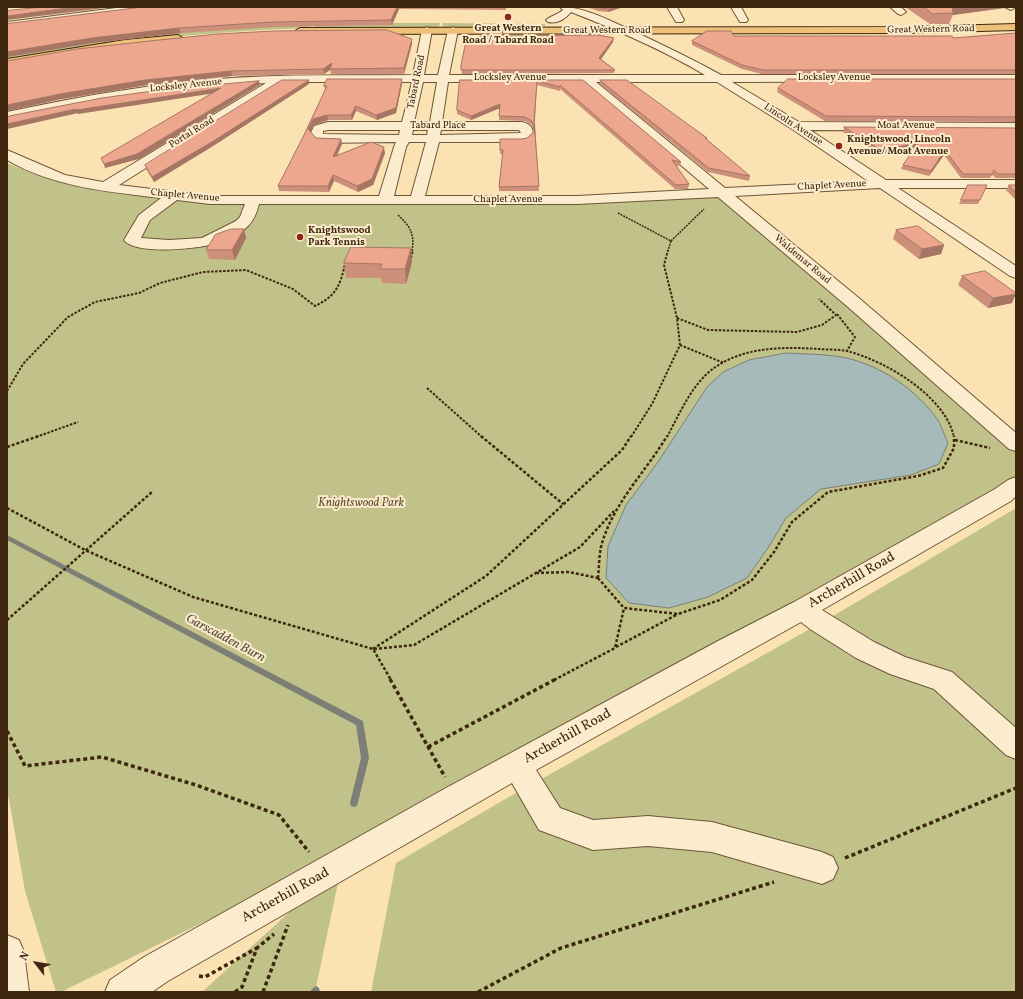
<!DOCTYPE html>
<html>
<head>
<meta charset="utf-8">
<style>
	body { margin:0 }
	#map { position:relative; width:1023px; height:999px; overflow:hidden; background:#fae2b3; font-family:Vollkorn,serif }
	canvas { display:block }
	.frame { position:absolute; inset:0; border:8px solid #3e270e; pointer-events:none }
	.north { position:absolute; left:16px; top:943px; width:40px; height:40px; -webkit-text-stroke:3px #fcecce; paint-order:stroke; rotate:301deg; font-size:11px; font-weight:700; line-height:16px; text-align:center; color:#3e270e }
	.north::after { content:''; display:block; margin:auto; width:14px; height:18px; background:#3e270e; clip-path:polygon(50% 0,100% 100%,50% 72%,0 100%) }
</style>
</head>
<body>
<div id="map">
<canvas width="1023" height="999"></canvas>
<div class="frame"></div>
<div class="north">N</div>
</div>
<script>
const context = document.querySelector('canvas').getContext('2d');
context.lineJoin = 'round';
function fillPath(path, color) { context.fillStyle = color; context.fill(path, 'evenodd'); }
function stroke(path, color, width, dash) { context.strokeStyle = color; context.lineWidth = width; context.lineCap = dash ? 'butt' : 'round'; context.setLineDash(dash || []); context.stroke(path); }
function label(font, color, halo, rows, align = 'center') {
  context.font = font + ' Vollkorn,serif'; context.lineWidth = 4; context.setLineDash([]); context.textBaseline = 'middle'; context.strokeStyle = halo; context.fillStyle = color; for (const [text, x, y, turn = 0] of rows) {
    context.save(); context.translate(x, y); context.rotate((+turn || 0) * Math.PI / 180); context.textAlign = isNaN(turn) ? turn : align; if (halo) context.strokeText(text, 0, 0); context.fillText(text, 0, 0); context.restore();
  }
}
fillPath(new Path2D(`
	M311,23l-1,5c-102,3 -202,14 -303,31v-5l120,-18z
	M315,23h125l-1,5h-125z
	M443,23l102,1v4h-103z
	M7,163l29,12 24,7 150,18 175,1 336,-9 295,252v41l-559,313 -396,194h-5l-31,-101 -16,-92 -2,-6z
	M1016,508v484h-645l25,-129 106,-62 326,-182z
	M342,864l-27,128h-113z`), '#c1c28a');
const water = new Path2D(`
	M787,353c16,1 32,1 48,3 39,5 76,29 100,60 6,7 9,19 13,27l-9,21 -28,11 -90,14 -35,29 -18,30 -21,30 -39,19 -39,11 -40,-5 -23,-25 2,-32 18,-41 32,-43 49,-75 16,-15 26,-12z`);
fillPath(water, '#a5bab9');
stroke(water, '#7c7f75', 1);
fillPath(new Path2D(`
	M7,535l356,186 6,37 -12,48 -3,1 -3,-1 -1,-3 11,-45 -5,-33 -349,-185z
	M316,986l3,2 1,4h-10l2,-3z`), '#7c7f75');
const minor = new Path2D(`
	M124,7h26l-5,3 -138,18v-6z
	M560,7c26,0 50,14 73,24 30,14 59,28 88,44h295v6l-284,1 67,40 217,1v8l-206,-1 76,50h130v8h-118l118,78v12l-6,-2 -130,-88 -145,8 125,103 156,134v18l-7,-2 -161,-142 -130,-110 -141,7h-318c-2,8 -5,16 -11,22 -8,8 -23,15 -35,18 -16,5 -78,11 -89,-4l15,-25 22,-17c-52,-6 -108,-11 -154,-38v-10l58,25 38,7 163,-99c-88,4 -174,17 -259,37v-8c74,-16 149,-29 225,-34 60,-4 121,-2 181,-3l9,-45 5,-3 5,3 -8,45h14l10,-45 5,-3 5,3 -9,45h256c-42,-25 -88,-45 -134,-63 -6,7 -14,12 -23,10l-2,-2c4,-4 11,-5 17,-10zM282,82h130l-10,40h-74l-14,4 -4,9 7,7 4,1 75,-1 -2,5 -15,49h-169l-91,-11zM423,82h14l-7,40h-16zM448,82h135l126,107 -132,7h-152l14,-54h83l4,-1 7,-6c0,-8 -3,-11 -11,-13h-80zM596,82h121l75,47 76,52 -143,7zM329,130h71l-1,5 -76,-1v-3zM413,130h15l-1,5h-15zM441,130h78l2,3 -81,2zM409,142h17l-15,54h-17l12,-49zM177,200l33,4h35l-5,13 -4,4 -34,17 -33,2 -28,-2 9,-18z
	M667,7h10l7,13 -2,2h-6z
	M731,7h10l7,13 -2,2h-6z
	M890,7h11l5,5 -5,3 -3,-1z
	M1005,7h11l-5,3z
	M1016,477v19l-5,5 -189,109 52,32 31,15 47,15 64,56v31l-10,-4 -72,-66 -44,-15 -34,-16 -46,-29 -9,-7 -265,148 24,38 33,12 55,-4 64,6 110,30 11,5 5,11 -5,11 -11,5 -110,-32 -64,-6 -55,4 -54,-20 -27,-47 -344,198 -16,11h-47l5,-12 34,-23 302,-169 272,-147 76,-39 201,-113 13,-9z
	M7,935l12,5 5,12 5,40h-22z`);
const major = new Path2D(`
	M1016,24v6l-107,3 -609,1 -5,-3 5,-3 609,-1z
	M178,35l5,3 -1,2 -57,6 -118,19v-6l118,-19z`);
stroke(minor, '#6d5637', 2);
stroke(major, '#3e270e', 2);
stroke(new Path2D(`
	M618,213l53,28 -3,10
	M398,215c12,11 17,19 14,36
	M671,241l33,-32`), '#3e270e', 1.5, [2, 1]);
stroke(new Path2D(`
	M411,258l2,-8
	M837,314l18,23 -8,14
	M677,318l31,12 89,2 25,-7 14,-10 -17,-16
	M680,345l44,18
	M427,388l55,49
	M7,391l16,-27 45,-47 27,-15 44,-9 21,-10 43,-11 43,-2 47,19 22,17c21,-10 25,-20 30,-42
	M36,437l42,-15
	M631,437l21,-33 28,-59 -3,-27 -13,-53 4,-15
	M667,437c13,-24 26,-56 50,-71 31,-20 69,-19 103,-17 9,1 18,0 27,2 39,10 98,45 107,86`), '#3e270e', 2, [2.5, 1.5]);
stroke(new Path2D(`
	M481,436l82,68
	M955,440l35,8
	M7,447l32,-11
	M7,508l78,42 108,47 180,52 18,31
	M536,573l33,-1 29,6
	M598,578l26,30 54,6 42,-14 32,-20 22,-28 18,-30 36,-30 90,-16 25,-8 11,-20v-12
	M598,578c1,-10 1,-21 3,-31 11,-43 44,-74 66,-111
	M7,620l145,-128
	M616,647l62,-33
	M373,649l113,-73 136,-126 9,-14
	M374,649l40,-4 166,-98 34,-36
	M554,680l61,-32 9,-40`), '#3e270e', 2.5, [3, 2]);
stroke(new Path2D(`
	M390,679l55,98
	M7,731l18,35 77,-9 94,28 83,30 30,37
	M428,747l128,-68
	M845,858l171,-70
	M199,976l6,1 52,-29
	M235,992l7,-5 15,-39 17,-14
	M263,992l25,-67
	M478,992l83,-44 213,-66`), '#3e270e', 3.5, [4, 3]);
fillPath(minor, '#fcecce');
fillPath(major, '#edc17a');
fillPath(new Path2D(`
	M143,7h363v3l-107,-1 -7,16 -118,2 -93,6 -88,10 -86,14v-33z
	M587,7h36l-15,5 -10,-1z
	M905,7h100l-1,1 -51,7 -4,9h-19z
	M1016,33v41h-254l-20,-5 -50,-24v-4l42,-5 219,2z
	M503,36l110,6 -12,17 14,11 -1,3 -152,1 -1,-9z
	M412,39v5l-8,30h-73l-1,-4 -6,4 -92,2 -85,9 -85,14 -55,-38z
	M402,79v5l-6,29 -19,7 -21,-9 -4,9h-24l-14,5 -4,7 6,6 25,1 1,5 -5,11 48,-2 -12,32 -15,7 -24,-11 -5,11 -50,-1 -1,-5 26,-51 21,-45 -1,-4z
	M1016,79v43l-191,-1 -48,-29 1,-4z
	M460,80h123l98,82 -1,4h-4l13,18 -1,5h-13l-115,-100v2l-23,-6 -2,37 4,69h-40v-4l4,-33h-3v-15h22l5,-1 7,-6 -2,-7 -7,-4 -26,-1 1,-12 -29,12 -14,-6v-4z
	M600,80l107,58 -1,1 44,37 -1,5 -41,-9 -108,-88z
	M309,84l-96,62 -59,36 -8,-13 -1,-4z
	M844,127l172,1v50h-20l-4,-3 -2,3h-29l-17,-23 -15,21 -28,-7 2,-4 12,-17 -35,7 -37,-23z
	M968,185h19l-9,19h-19z
	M1009,185h7v15l-10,-10z
	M244,229l2,9 -11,22 -26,-1 -3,-9z
	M896,230l48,15 -3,9 -22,5 -26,-20z
	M412,262l-6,22 -24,-1 -1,-5h-35l-2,-15z
	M962,276l50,27 -24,5 -30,-23z`), '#cc907a');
fillPath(new Path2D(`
	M75,7h37l-105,13v-4z
	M397,7h2v2l-7,16 -1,-5z
	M613,7h10l-15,5 1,-3z
	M951,7h54l-1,1 -51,7v-2z
	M179,28l2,5 -88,10 -86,14v-5l85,-14z
	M614,38l-1,4 -14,20v-4z
	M412,39v5l-8,30v-6z
	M332,63l-2,7 -6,4 -1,-5z
	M231,71l1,5 -85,9 -85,14 -55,12v-6l53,-11 85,-14z
	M402,79v5l-6,29 -19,7 -1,-5z
	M309,80v4l-96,62 -59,36 -2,-5z
	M259,81l1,4 -121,74 -34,9 -1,-4z
	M221,88l1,4 -144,22v-1l-71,16v-5l69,-15z
	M500,104v4l-29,12v-4z
	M356,106v5l-4,9 -1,-5z
	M327,115l1,5 -14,5 -5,9 -1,-5 5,-10z
	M341,139l1,5 -8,18 -1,-5z
	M918,143l-1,4 -37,8 1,-5z
	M384,147l1,6 -12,32 -15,7 -1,-6z
	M945,150l-1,5 -15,21 2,-5z
	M333,175l1,6 -5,11 -1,-6z
	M244,229l2,9 -11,22 -3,-10z
	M944,245l-3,9 -22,5 3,-10z
	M411,248l1,14 -6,22 -1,-15z
	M1016,294l-4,9 -24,5 5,-10z`), '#a67563');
const building = new Path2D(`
	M42,7h33l-68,9v-5z
	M143,7h254l-6,13 -118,2 -94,6 -87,10 -85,14v-28z
	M597,7h16l-4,2z
	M924,7h28l1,6 -20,1z
	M387,30l25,9 -8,29 -74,1 2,-6 -9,6 -92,2 -86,9 -85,14 -53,11v-44l70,-12 73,-8 67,-7 57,-3z
	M498,31h5l-1,5 96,-1 16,3 -15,20 16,12h-154v-5l5,-24z
	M707,31h24l3,5h218l1,2 63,-5v37h-253l-21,-5 -50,-24z
	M327,79h75l-6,29 -20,7 -20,-9 -5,9h-24l-14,4 -5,10 8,9 25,1 -8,18 38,-15 13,5 -12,32 -15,7 -24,-11 -5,11h-50l26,-51 23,-49h-3z
	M788,79h228v38l-190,-1 -48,-28z
	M282,80h27l-97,62 -60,35 -7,-12z
	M460,80h123l98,82 -9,-2 17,24 -13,1 -116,-100v2l-23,-6 -3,40 5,65 -40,1 4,-37h-3v-11h22l5,-1 8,-7 -3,-10 -7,-4 -26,-1 1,-12 -29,12 -14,-6z
	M600,80h27l80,58h-2l45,38 -41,-8z
	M259,81l-122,73 -33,10 -3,-6 120,-70 -144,22 -1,-1 -69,15v-6l2,-2 93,-18 65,-9z
	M844,127l172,1v46h-18l-4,-4 -2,4h-29l-18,-24 -14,21 -28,-6 15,-22 -37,7z
	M968,185h19l-7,15h-19z
	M1009,185h7v8z
	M918,226l26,19 -22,4 -26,-19z
	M231,229h13l-12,21h-26l9,-15z
	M351,247l60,1 -6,21h-25l2,-5 -38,-1z
	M985,271l31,22v1l-23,4 -31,-22z`);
fillPath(building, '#eda78e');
stroke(building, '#a67563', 1);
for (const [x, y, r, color] of [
	[508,17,4,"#8f2418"],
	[839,146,4,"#8f2418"],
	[300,237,4,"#8f2418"]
]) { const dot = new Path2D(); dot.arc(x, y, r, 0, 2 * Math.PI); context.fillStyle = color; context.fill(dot); stroke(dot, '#fcecce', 1.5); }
label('bold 10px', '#3e270e', '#fcecce', [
	["Great Western",508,29,"center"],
	["Road / Tabard Road",508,41,"center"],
	["Knightswood, Lincoln",847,140],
	["Avenue/ Moat Avenue",847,152],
	["Knightswood",308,231],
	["Park Tennis",308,243]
], 'left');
label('10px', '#3e270e', '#fcecce', [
	["Great Western Road",931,30,-1],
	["Great Western Road",607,31],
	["Locksley Avenue",510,78],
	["Locksley Avenue",834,78],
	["Tabard Road",417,82,-78],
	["Locksley Avenue",186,86,-6],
	["Lincoln Avenue",793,125,33],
	["Tabard Place",438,126],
	["Moat Avenue",906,126],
	["Portal Road",192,133,-32],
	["Chaplet Avenue",832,186,-3],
	["Chaplet Avenue",185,196,5],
	["Chaplet Avenue",508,200],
	["Waldemar Road",802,260,40]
]);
label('italic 12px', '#5f4e2d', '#fcecce', [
	["Knightswood Park",361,504]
]);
label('italic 13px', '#584c39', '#fcecce', [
	["Garscadden Burn",225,639,28]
]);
label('14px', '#3e270e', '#fcecce', [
	["Archerhill Road",852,581,-30],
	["Archerhill Road",568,737,-29],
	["Archerhill Road",286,896,-29]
]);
</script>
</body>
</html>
